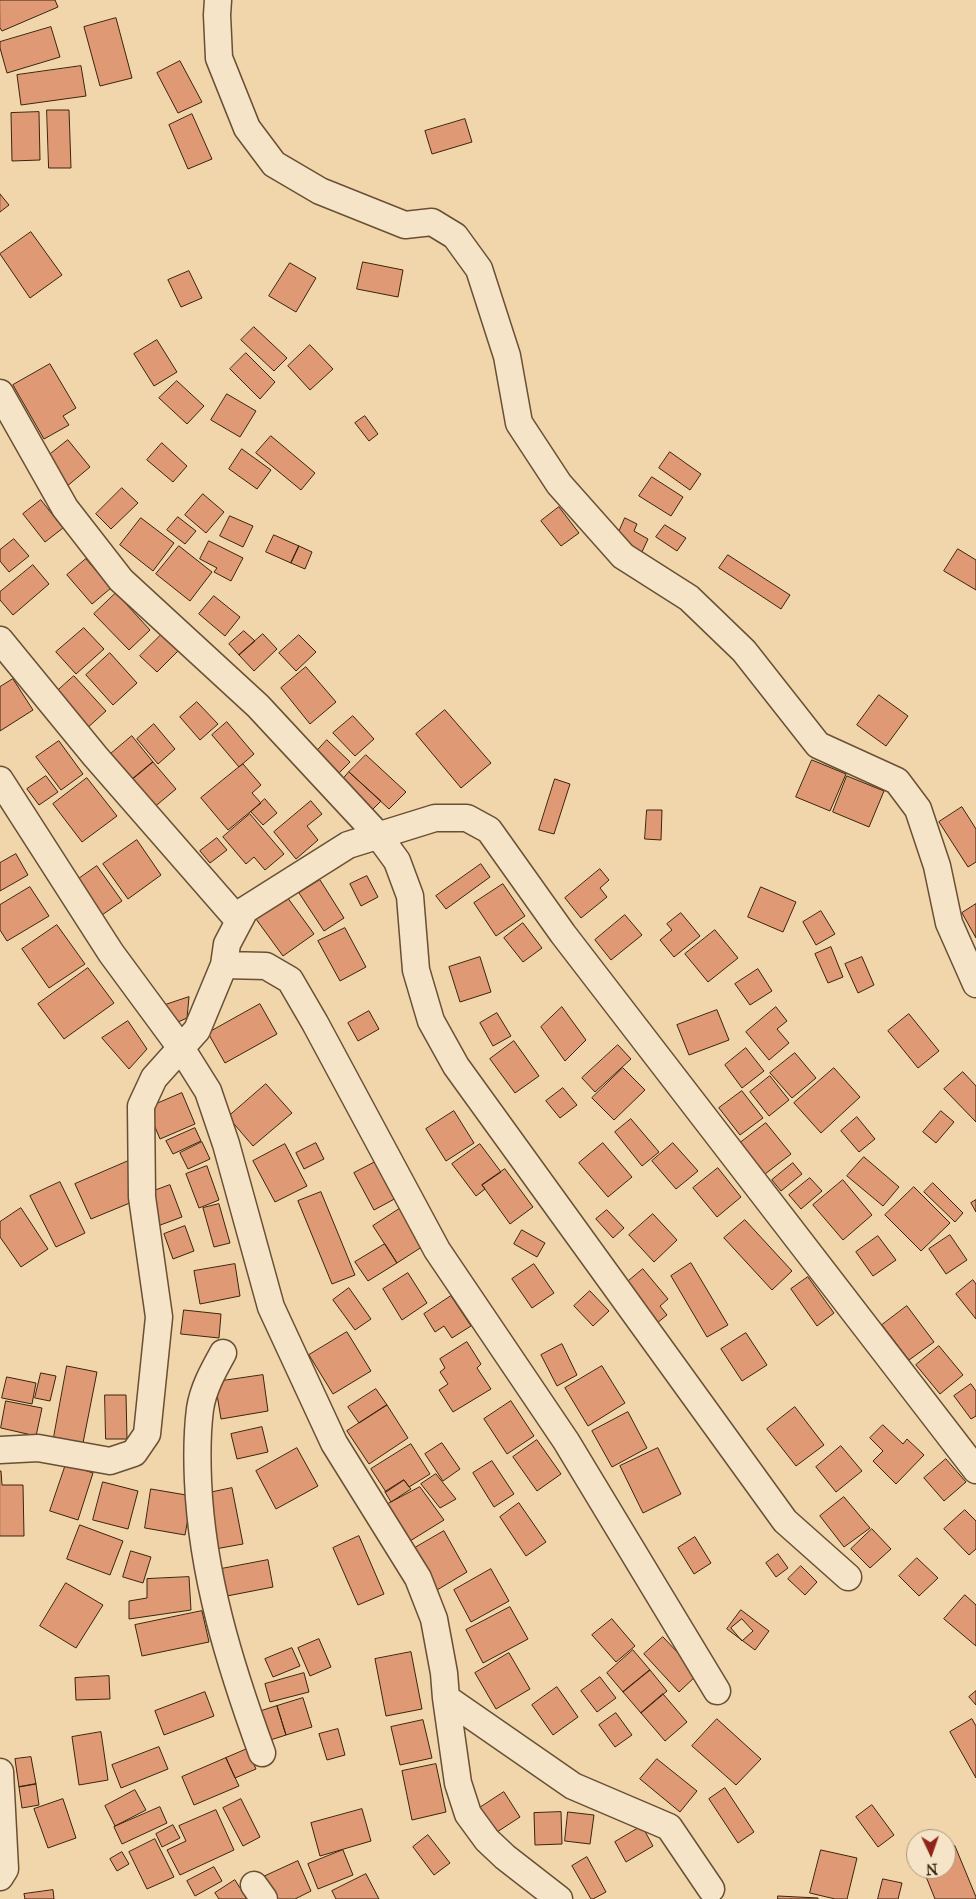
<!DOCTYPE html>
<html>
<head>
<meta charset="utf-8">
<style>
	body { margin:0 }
	#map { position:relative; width:976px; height:1899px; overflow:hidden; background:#f0d6aa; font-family:"IM FELL Great Primer",serif }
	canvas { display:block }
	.north { position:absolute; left:906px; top:1829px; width:50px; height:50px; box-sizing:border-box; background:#f5e4c8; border:1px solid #ab977d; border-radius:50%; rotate:177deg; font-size:14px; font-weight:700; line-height:20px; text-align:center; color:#3c240d }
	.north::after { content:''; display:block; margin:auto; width:18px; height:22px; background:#8f2418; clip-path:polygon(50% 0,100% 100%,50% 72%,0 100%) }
</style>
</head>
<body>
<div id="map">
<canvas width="976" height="1899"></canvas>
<div class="north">N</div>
</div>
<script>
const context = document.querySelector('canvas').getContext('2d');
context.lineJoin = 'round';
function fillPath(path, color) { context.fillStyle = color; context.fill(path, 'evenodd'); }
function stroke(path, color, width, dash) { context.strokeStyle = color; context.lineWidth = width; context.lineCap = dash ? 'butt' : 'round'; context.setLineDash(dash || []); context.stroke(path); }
const building = new Path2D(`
	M0,0h55l3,7 -56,24 -2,-3z
	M116,18l16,60 -32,8 -16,-59z
	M51,27l9,30 -53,16 -7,-25v-6z
	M180,61l22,41 -24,11 -21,-40z
	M81,66l5,30 -65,9 -4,-30z
	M47,110h22l2,58h-22z
	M39,112l1,48 -28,1 -1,-48z
	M192,114l20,45 -24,10 -19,-44z
	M465,119l7,23 -40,12 -7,-23z
	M0,194l9,11 -9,7z
	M31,232l31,43 -32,23 -30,-44z
	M363,262l40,8 -5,27 -41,-8z
	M290,263l26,15 -20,34 -27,-16z
	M189,271l13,27 -21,9 -13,-27z
	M254,327l33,31 -13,13 -33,-31z
	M157,340l20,32 -23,14 -20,-32z
	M310,345l23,24 -23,21 -22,-24z
	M246,353l29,29 -15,17 -30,-30z
	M50,364l26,44 -13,8 6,9 -25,14 -31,-54z
	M177,381l27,25 -17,18 -28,-26z
	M227,394l29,17 -16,26 -29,-17z
	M365,416l13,18 -9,7 -14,-18z
	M271,436l44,37 -14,17 -45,-37z
	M68,440l22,27 -24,20 -23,-27z
	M162,443l25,23 -14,16 -26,-22z
	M242,449l29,21 -14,19 -28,-20z
	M670,452l31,22 -11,16 -31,-22z
	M652,477l31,20 -12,19 -32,-20z
	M122,488l16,15 -27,26 -15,-15z
	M203,494l21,18 -18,21 -21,-18z
	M41,500l22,28 -18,14 -22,-28z
	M559,507l20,26 -18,13 -20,-25z
	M230,516l23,10 -10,21 -23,-11z
	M178,517l18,14 -11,13 -18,-14z
	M141,518l33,25 -21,28 -33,-26z
	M625,518l12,6 -3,7 14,8 -7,15 -25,-15z
	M665,525l21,13 -9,13 -21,-14z
	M274,535l25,11 -8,17 -25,-11z
	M14,539l15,17 -20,16 -9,-11v-11z
	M209,541l34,17 -12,23 -17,-9 3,-4 -17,-9z
	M179,546l33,26 -22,29 -34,-27z
	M299,546l13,6 -7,17 -14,-6z
	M958,549l18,11v30l-32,-19z
	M728,555l62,40 -9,14 -62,-41z
	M86,559l25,29 -19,16 -25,-29z
	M33,565l16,19 -36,31 -13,-15v-8z
	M116,593l34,37 -21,20 -35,-36z
	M214,596l26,21 -15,19 -26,-22z
	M84,628l20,21 -28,25 -20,-22z
	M244,631l11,10 -16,14 -10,-11z
	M164,632l17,16 -24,24 -17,-16z
	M263,634l14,15 -23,22 -15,-16z
	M299,635l17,17 -20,19 -17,-18z
	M110,653l27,30 -24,22 -27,-30z
	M306,667l30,35 -26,22 -29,-36z
	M74,676l32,35 -21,19 -31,-36z
	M13,679l20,31 -33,21v-44z
	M879,695l29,21 -22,30 -29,-21z
	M197,702l21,22 -18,16 -20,-23z
	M445,710l46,53 -30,25 -45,-54z
	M353,716l21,23 -19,17 -22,-23z
	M227,722l27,32 -15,13 -27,-32z
	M154,724l21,25 -17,15 -21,-25z
	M132,736l21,26 -24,20 -22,-25z
	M327,740l23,22 -12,12 -22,-22z
	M59,741l24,33 -22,16 -25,-33z
	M366,755l40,37 -17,17 -40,-37z
	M812,760l34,14 -16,37 -34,-14z
	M153,762l23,27 -24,20 -23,-27z
	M243,764l18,21 -9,8 9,10 -33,27 -27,-32z
	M349,772l32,29 -13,13 -30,-29z
	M46,776l12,16 -19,13 -12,-16z
	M847,776l37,15 -15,36 -36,-15z
	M87,778l30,38 -35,26 -29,-38z
	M555,779l15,5 -16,50 -15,-4z
	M265,799l12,14 -14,12 -12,-13z
	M311,801l11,13 -15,12 11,14 -22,19 -22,-27z
	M962,807l14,22v33l-8,5 -29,-45z
	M647,810h15l-1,30 -16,-1z
	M250,814l34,40 -19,16 -11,-13 -8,7 -23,-27z
	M217,838l10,12 -17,13 -10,-12z
	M137,840l24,35 -33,24 -25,-35z
	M16,854l12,21 -28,16v-28z
	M481,864l9,13 -44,32 -10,-13z
	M97,866l25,35 -20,14 -25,-35z
	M600,869l9,11 -9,8 7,9 -26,21 -16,-20z
	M367,876l11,21 -17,9 -11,-22z
	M320,880l24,38 -20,13 -25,-38z
	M503,884l22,32 -29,20 -22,-33z
	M30,887l19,29 -42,25 -7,-11v-25z
	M761,887l35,15 -13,30 -35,-15z
	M287,897l27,37 -31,22 -27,-37z
	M976,904v34l-14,-25z
	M821,911l14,23 -19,11 -13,-23z
	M681,913l19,23 -26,21 -14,-17 12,-10 -5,-6z
	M625,915l17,20 -31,25 -16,-20z
	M523,923l19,25 -19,14 -19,-24z
	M57,925l28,39 -36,24 -27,-39z
	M345,928l21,39 -26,14 -22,-40z
	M715,930l23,28 -30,24 -23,-28z
	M831,947l12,30 -15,6 -13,-29z
	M480,957l11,35 -31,10 -11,-35z
	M862,957l12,28 -16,8 -13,-29z
	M88,968l26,35 -50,36 -26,-35z
	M758,969l14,22 -22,14 -15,-21z
	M189,997l-2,21 -9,4 -13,-17z
	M260,1004l17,30 -52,29 -17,-30z
	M562,1007l24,33 -21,21 -24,-34z
	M776,1007l11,14 -10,8 12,14 -20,17 -23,-28z
	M717,1010l12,30 -40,15 -12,-30z
	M369,1011l10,18 -21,12 -10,-18z
	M497,1013l14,23 -18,10 -13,-23z
	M909,1014l30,37 -21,17 -30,-37z
	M128,1021l19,28 -18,20 -27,-31z
	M514,1041l25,35 -24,17 -25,-34z
	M618,1045l13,14 -36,33 -13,-14z
	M746,1048l18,23 -22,17 -17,-23z
	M795,1053l21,25 -24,20 -22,-25z
	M623,1068l22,22 -31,30 -22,-22z
	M834,1068l26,29 -39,36 -27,-30z
	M963,1072l13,14v36l-32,-33z
	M770,1076l19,24 -20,16 -19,-24z
	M266,1084l26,29 -39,33 -25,-29z
	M563,1088l14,17 -17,13 -14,-17z
	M742,1091l21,27 -23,17 -21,-27z
	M182,1093l13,31 -35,15 -13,-31z
	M454,1111l20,32 -28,18 -20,-32z
	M941,1111l13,11 -18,21 -13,-11z
	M857,1117l18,22 -16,13 -18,-21z
	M631,1119l28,33 -17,14 -27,-34z
	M766,1123l25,31 -26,20 -25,-31z
	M195,1128l6,13 -28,13 -7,-13z
	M202,1142l8,17 -22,10 -8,-16z
	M316,1143l8,16 -20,10 -8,-16z
	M603,1143l29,34 -24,20 -29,-34z
	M673,1143l25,28 -22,18 -24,-28z
	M285,1144l22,42 -32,16 -22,-41z
	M480,1144l21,28 -19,13 3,4 -9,7 -24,-32z
	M864,1157l35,30 -16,19 -36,-30z
	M133,1159l4,41 -46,19 -16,-35z
	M381,1159l19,37 -26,14 -20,-37z
	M793,1163l9,11 -21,17 -9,-11z
	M207,1166l12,34 -20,8 -13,-34z
	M718,1168l23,29 -24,20 -24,-29z
	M505,1169l28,38 -23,17 -28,-39z
	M810,1178l12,13 -21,18 -12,-14z
	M843,1180l29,35 -29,25 -30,-35z
	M60,1182l25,51 -29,14 -26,-51z
	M933,1183l30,30 -8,9 -31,-30z
	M170,1185l12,32 -27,10 -12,-32z
	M914,1187l36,36 -29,28 -36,-36z
	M321,1192l34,83 -23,9 -34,-83z
	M976,1200v12l-5,-9z
	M219,1204l11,39 -16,4 -11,-39z
	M407,1204l24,37 -34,22 -24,-37z
	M21,1208l27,41 -27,18 -21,-30v-15z
	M607,1210l17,18 -11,10 -17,-19z
	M653,1214l24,26 -23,22 -25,-27z
	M745,1220l47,51 -20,19 -48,-52z
	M185,1226l9,25 -21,8 -9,-25z
	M522,1230l23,13 -8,14 -23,-13z
	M950,1235l17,25 -21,14 -17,-25z
	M878,1236l18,24 -23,16 -17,-24z
	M385,1244l12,19 -29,18 -13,-19z
	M691,1263l37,62 -21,12 -36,-61z
	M235,1264l5,32 -40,8 -6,-33z
	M534,1264l20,29 -22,15 -20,-29z
	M643,1269l25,30 -8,7 7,9 -10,8 -32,-39z
	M408,1273l19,30 -25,17 -19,-31z
	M808,1277l26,36 -17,13 -26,-37z
	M973,1280l3,4v35l-20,-25z
	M349,1288l22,31 -16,11 -22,-30z
	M590,1291l19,20 -16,15 -19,-20z
	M451,1296l20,30 -19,12 -8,-12 -9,6 -11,-18z
	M907,1306l27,36 -25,18 -27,-35z
	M184,1310l37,4 -2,24 -38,-4z
	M347,1332l24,39 -38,23 -24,-39z
	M746,1333l21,32 -25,16 -21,-32z
	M467,1342l14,22 -4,4 14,21 -38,23 -14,-22 9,-6 -8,-12 5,-4 -5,-9z
	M562,1344l15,31 -20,11 -16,-31z
	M939,1346l24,29 -23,19 -24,-29z
	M67,1366l30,6 -14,71 -29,-6z
	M602,1366l23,37 -37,23 -23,-38z
	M41,1373l15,3 -6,25 -15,-3z
	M263,1375l5,36 -47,8 -6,-37z
	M7,1377l29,6 -4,21 -30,-6z
	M971,1384l5,7v25l-5,3 -17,-23z
	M376,1389l11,16 -28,18 -11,-16z
	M105,1395h21l1,44h-21z
	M6,1401l36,7 -6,28 -35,-8z
	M511,1401l23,35 -27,18 -23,-35z
	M387,1405l21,33 -39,26 -22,-33z
	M795,1407l29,38 -28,21 -29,-37z
	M628,1412l19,36 -35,19 -20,-36z
	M883,1425l20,19 4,-5 17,16 -28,29 -23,-23 10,-10 -13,-13z
	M262,1427l6,25 -31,7 -6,-25z
	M537,1440l24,34 -24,17 -24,-34z
	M442,1443l18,26 -17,12 -18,-27z
	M411,1444l19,30 -21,13 -5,-7 -18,12 -15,-23z
	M841,1446l21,25 -26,21 -20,-25z
	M297,1448l21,38 -42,23 -20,-38z
	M658,1448l23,46 -38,19 -23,-47z
	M946,1459l20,23 -22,19 -20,-23z
	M492,1461l22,33 -20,13 -21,-34z
	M66,1464l27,9 -15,47 -28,-9z
	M0,1471h1l1,14h21l1,51h-24z
	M436,1474l20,25 -16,9 -19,-24z
	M404,1480l7,9 -20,13 -6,-10z
	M103,1482l35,9 -10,38 -35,-9z
	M420,1487l24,33 -34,21 -24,-36z
	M232,1488l11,56 -28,5 -11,-55z
	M151,1489l41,7 -7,39 -40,-7z
	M844,1497l26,31 -26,19 -24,-31z
	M519,1503l27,39 -20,14 -26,-39z
	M965,1510l11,11v28l-7,6 -25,-26z
	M80,1525l43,16 -13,34 -43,-16z
	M872,1529l19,20 -21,19 -19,-19z
	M444,1531l23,41 -30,18 -24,-41z
	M359,1536l25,58 -26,11 -25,-57z
	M695,1537l16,26 -17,11 -16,-26z
	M131,1551l20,6 -8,26 -20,-6z
	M778,1554l10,14 -12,9 -10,-14z
	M917,1558l21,20 -19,18 -20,-20z
	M268,1560l5,27 -46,9 -6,-27z
	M801,1566l16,16 -12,13 -17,-16z
	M491,1569l18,32 -38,21 -17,-32z
	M189,1577l2,33 -62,9v-18l18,-3v-19z
	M66,1583l37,22 -27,43 -36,-22z
	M965,1595l11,10v41l-32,-27z
	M510,1607l18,32 -45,24 -17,-33z
	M741,1610l28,21 -14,19 -28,-21z
	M202,1611l7,31 -67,14 -7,-31z
	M612,1619l23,27 -19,16 -24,-27z
	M742,1619l11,12 -11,10 -11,-13z
	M663,1637l35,37 -19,18 -35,-38z
	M319,1639l12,28 -21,9 -12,-28z
	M292,1648l8,18 -27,11 -8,-18z
	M633,1650l17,20 -27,22 -16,-19z
	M411,1652l11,57 -36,7 -11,-57z
	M509,1653l21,36 -34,20 -21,-36z
	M650,1670l17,21 -26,22 -18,-21z
	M304,1673l5,19 -39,10 -5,-18z
	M109,1676l1,23 -34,1 -1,-22z
	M600,1677l16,21 -19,14 -16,-21z
	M557,1687l21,30 -25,18 -21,-30z
	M976,1691v14l-7,-8z
	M205,1692l9,24 -50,19 -9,-24z
	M663,1694l24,28 -22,19 -24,-28z
	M303,1698l9,29 -26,8 -9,-29z
	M277,1706l9,29 -25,8 -9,-29z
	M616,1713l16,22 -17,12 -16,-22z
	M717,1719l44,40 -25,26 -44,-39z
	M972,1719l4,7v52l-26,-46z
	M423,1720l9,38 -32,7 -9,-38z
	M338,1729l7,26 -18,5 -8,-26z
	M101,1732l7,48 -29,5 -7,-48z
	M159,1747l9,22 -47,19 -9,-23z
	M247,1749l9,20 -21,9 -9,-20z
	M31,1757l5,27 -17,3 -4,-28z
	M226,1758l13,28 -45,19 -12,-28z
	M657,1759l40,32 -17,21 -40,-33z
	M436,1764l10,48 -34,8 -10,-49z
	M36,1784l3,21 -17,3 -3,-21z
	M725,1788l29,44 -16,11 -29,-44z
	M135,1790l11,20 -31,16 -10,-20z
	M504,1792l16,25 -26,17 -16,-25z
	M63,1799l13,39 -28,10 -14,-39z
	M241,1799l19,38 -17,9 -20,-38z
	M872,1805l22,30 -16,12 -22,-30z
	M160,1807l7,16 -45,21 -8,-17z
	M362,1809l9,32 -51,15 -9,-33z
	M216,1810l18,40 -54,25 -13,-25 19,-9 -7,-15z
	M561,1812l1,32 -27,1 -1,-32z
	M568,1812l26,3 -4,29 -25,-3z
	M173,1825l7,13 -18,9 -6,-13z
	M642,1826l11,20 -27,16 -11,-20z
	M428,1835l22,28 -16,12 -21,-28z
	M155,1839l19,38 -27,12 -18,-37z
	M955,1846l21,51v2h-41l-12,-30h23v-20z
	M343,1850l10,25 -35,14 -10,-25z
	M821,1850l36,8 -10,41h-12l-25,-6z
	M122,1852l7,12 -12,7 -7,-12z
	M587,1857l19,35 -13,7h-2l-19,-33z
	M298,1861l13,30 -16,8h-24l-10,-21z
	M214,1867l8,14 -27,15 -8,-15z
	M366,1874l13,25h-43l-4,-8z
	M883,1879l19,4 -4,16h-20z
	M235,1880l12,19h-28l-4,-6z
	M53,1890l1,9h-29l-1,-5z
	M778,1896l40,2v1h-40z`);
fillPath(building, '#df9975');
stroke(building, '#3c240d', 1);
const street = new Path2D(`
	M218,0l-1,15 2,43 28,70 27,36 46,27 85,34 27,-3 23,14 24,33 28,87 12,67 40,61 64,72 66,42 55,53 74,94 79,36 21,28 19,57 12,57 27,61
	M0,393l65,115 56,72 137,126 120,129 19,26 13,35 6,74 15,51 25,45 329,455 63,56
	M0,640l95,116 144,165
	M0,780l111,173 70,95 27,43 18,53 45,163 63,136 84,135 16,41 10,54 2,25 12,85 10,31 19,26 18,17 54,42
	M224,965l42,1 24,14 25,43 122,227 129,191 151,250
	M223,1353c-10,18 -20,36 -23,56 -3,24 -3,49 -2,72 4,95 32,184 64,272
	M0,1450l38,-2 72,13 24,-8 13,-19 12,-117 -17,-120 -1,-91 13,-28 43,-48 27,-65 3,-21 18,-34 103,-65 87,-27h32l22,12 74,104 413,536
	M446,1698l127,88 96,41 42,62
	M0,1772l5,97 -5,8
	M254,1885l10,14`);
stroke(street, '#695034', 29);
stroke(street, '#f5e4c8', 26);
</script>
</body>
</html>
